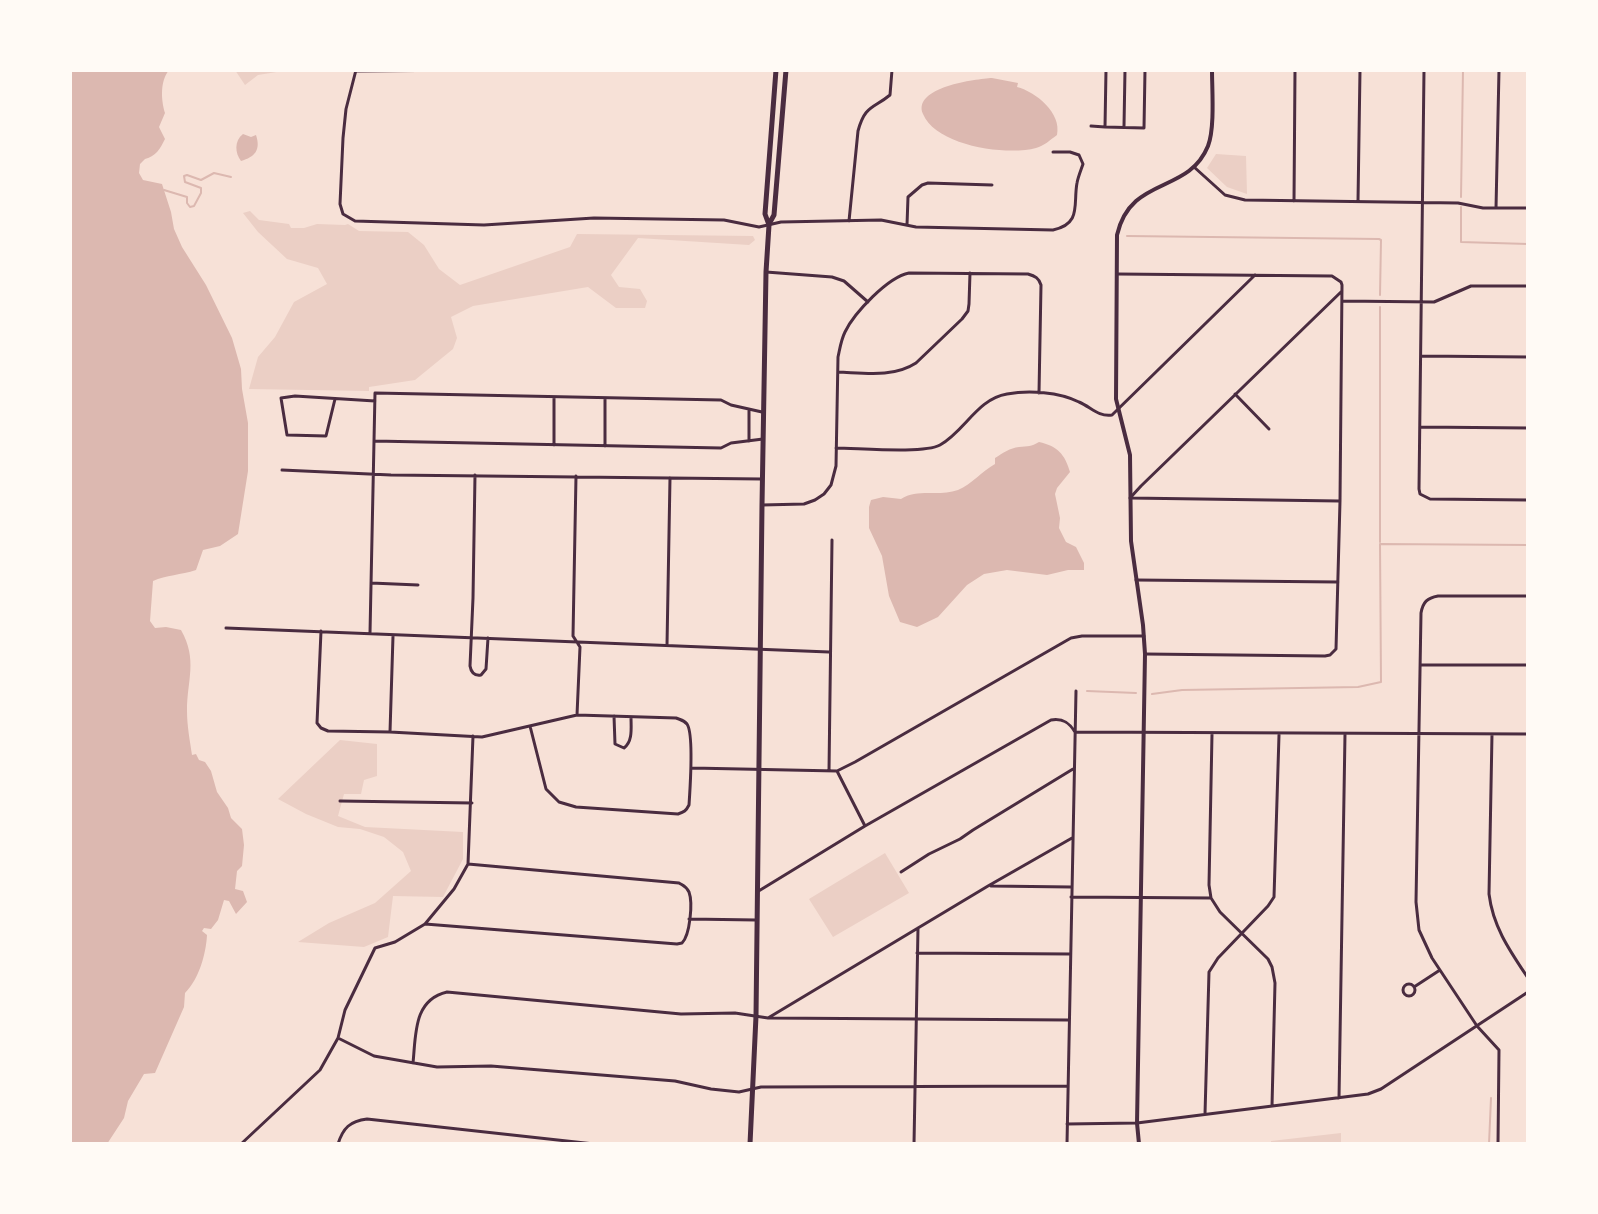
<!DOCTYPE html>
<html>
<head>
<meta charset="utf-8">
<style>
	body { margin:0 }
	#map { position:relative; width:1598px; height:1214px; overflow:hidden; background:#f7e1d7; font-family:Cabin,sans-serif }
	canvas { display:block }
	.frame { position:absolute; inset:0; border:72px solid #fffaf5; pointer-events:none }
</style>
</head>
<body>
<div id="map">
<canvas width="1598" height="1214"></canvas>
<div class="frame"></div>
</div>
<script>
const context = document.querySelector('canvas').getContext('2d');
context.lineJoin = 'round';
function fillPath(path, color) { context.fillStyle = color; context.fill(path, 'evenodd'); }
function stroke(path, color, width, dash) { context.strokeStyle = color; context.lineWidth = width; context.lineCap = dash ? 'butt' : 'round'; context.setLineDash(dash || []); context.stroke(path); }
fillPath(new Path2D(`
	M235,70h54l-31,5 -13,10z
	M1216,154l30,2 1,38 -20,-7 -20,-19z
	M250,211l9,9 30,4 2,4h13l13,-4 28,1 3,-1 11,7 49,1 16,13 15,24 21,16 110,-38 7,-13 176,2 2,4 -6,5 -111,-7 -27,37 8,12 21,2 7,12 -2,7h-29l-28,-21 -115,19 -22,11 6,21 -4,11 -38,31 -46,7v4l-120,-2 9,-32 17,-20 19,-35 33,-18 -9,-16 -31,-9 -29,-27 -15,-19z
	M340,740l37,4v32l-13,4 -3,14h-17l-6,22 27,11 98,5v27l-20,38 -50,-1 -5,41 -24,10 -66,-5 31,-19 46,-20 36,-32 -8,-19 -19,-15 -24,-8 -22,-2 -32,-13 -28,-15z
	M885,853l24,40 -76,44 -24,-38z
	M1341,1133v11h-70v-3z`), '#ebcfc5');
fillPath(new Path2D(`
	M70,70h99c-9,11 -8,30 -4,43l-6,14 6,12c-5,10 -9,17 -20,20l-5,5 -1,9 4,7 19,4 9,28 3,17 8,18 24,38 26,53 9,31 1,20 6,34v48l-10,63 -18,12 -17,4 -7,20c-15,5 -30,5 -43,11l-3,40 5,7 11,-1 15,3c17,30 6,50 6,81 0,15 3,30 5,44l4,-1 3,6 6,2 6,9 6,21 11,16 3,10 11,11 2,16 -2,21 -5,5 -2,18 8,2 4,11 -11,12 -7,-13 -5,-1 -6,20 -7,9 -7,-1 -2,3 5,4c-1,19 -8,44 -22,58l-1,14 -29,66 -11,1 -16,27 -4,17 -17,26h-37z
	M992,78l26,5 -1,4c19,5 45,26 40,48 -7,5 -13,11 -21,13 -29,8 -100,-2 -113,-34 -11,-27 53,-35 69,-36z
	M243,134l8,3 5,-2c5,15 -1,22 -15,26 -6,-8 -7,-20 2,-27z
	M1039,442c18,4 26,12 31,30l-13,16 -2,6 5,24 -1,10 7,14 10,5 8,16v7h-16l-21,5 -40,-5 -23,4 -17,11 -29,32 -21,10 -17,-5 -11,-26 -7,-40 -13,-28v-21l2,-7 12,-3 18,2c16,-11 38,-2 57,-9 14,-6 24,-19 37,-26v-6c8,-5 15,-10 24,-11 9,-1 12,0 20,-5z`), '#dcb8b0');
stroke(new Path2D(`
	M164,190l23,7v6l3,4 4,-1 7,-13v-5l-16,-6 -1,-6 3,-1 14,5 13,-7 17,4
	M1461,197l2,-127
	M1461,207v35l67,2
	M1127,236l252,3 2,1 -1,55
	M1380,542v-235
	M1087,691l49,2
	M1152,694l30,-4 176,-3 23,-5 -1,-138 148,1
	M1489,1144l2,-46`), '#dcb8b0', 2);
stroke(new Path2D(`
	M356,70l-10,39 -3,29 -3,66 3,10 12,7 129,4 110,-7 130,2 35,7 22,-5 100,-2 35,7 137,3c29,-6 20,-26 24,-47 1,-6 4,-13 6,-19l-4,-9 -9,-3h-17
	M1106,70l-1,57 39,1 1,-58
	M1424,70l-5,419 1,5 10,5 98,1
	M356,71l122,-1
	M1091,126l14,1
	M1124,126l1,-56
	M1194,167l31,28 20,5 213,3 25,5h45
	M1294,201l1,-131
	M1358,201l2,-131
	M1496,208l3,-138
	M849,221l9,-90c7,-26 15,-22 32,-36l2,-25
	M907,225l1,-28 14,-12 6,-2 64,2
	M766,272l66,5 12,4 24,21
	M1117,274l215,2 9,6 1,3 -2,216 -4,148 -6,6 -5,1 -180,-2
	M1342,301l92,1 37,-16h57
	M1421,356l107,1
	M838,372c26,1 55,6 78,-9l46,-44 6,-8 1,-7 1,-31
	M1235,394l34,35
	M335,399l-9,37 -39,-1 -6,-37 14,-2 80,5
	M749,409v32
	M1420,427l108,1
	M374,441l347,7 10,-5 32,-4
	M554,445v-48
	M605,446v-48
	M836,448c22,0 88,6 104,-3 25,-14 37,-46 67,-51 22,-4 52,-2 72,8 12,5 19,15 33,13l143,-140
	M282,470l109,5 371,4
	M475,475l-2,123 -3,68c1,6 4,10 11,9l5,-6 2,-31
	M576,476l-3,160 7,11 -3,68
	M1130,498l11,-12 201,-195
	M1130,498l209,3
	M762,505l42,-1 11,-4 9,-6 7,-9 5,-19 2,-109c2,-9 3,-17 7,-25 9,-19 43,-55 64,-59l119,1c7,2 11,4 13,11l-2,108
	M1136,580l202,2
	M371,583l47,2
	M226,628l603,24
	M321,631l-4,92 4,5 7,3 62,1 92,5 95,-22 99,3c5,2 8,2 11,6 7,10 3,66 2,81 -3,6 -5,7 -11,9l-102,-7 -17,-5 -13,-13 -16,-63
	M370,633l5,-240 346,7 10,5 31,7
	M667,645l3,-167
	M1421,665h107
	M614,716l1,28 9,4c9,-7 7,-20 7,-31
	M390,732l3,-96
	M1212,734l-3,151 2,13 9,14 48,47 4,8 3,16 -3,123
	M1492,734l-3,160c4,33 21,57 39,84
	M692,768l145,3 18,-9 216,-124 11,-2h62
	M829,771l3,-231
	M837,771l28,55
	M340,801l132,2
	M901,872l28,-18 31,-15 13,-9 100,-61
	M991,886l80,1
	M757,892l108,-66 186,-106c11,-2 18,2 24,12l453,2
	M1071,897l140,1
	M689,919l67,1
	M425,924l252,20 5,-1c8,-8 11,-40 7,-51 -3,-6 -5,-6 -10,-9l-211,-19
	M917,953l153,1
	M1403 990a6 6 0 1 1 12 0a6 6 0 1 1-12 0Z
	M1414,987l26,-17
	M768,1018l300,2
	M338,1038l36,18 63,11 54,-1 184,15 36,8 28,3 22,-5 307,-1
	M413,1063c3,-28 0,-63 34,-71l234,22 54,-1 33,5 220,-132 84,-48
	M1339,1098l6,-364
	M1205,1114l4,-142 9,-14 50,-52 6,-9 5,-162
	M1067,1124l70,-1 231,-29 13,-5 147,-97
	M241,1144l79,-74 18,-32 7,-28 30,-62 20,-6 30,-18 29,-35 14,-25 5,-128
	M338,1144c5,-16 12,-23 29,-25l227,25
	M914,1144l4,-216
	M1067,1144l9,-453
	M1498,1144l1,-94 -22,-24 -45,-68 -13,-28 -3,-28 5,-289c2,-11 6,-15 17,-17h90`), '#4a2c40', 3);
stroke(new Path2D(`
	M1139,1144l-2,-21 8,-469 -2,-29 -12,-84 -1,-86 -14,-56 1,-164c14,-60 71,-40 91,-89 7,-18 4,-56 4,-76`), '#4a2c40', 4);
stroke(new Path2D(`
	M769,224l5,-9 12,-145
	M750,1144l6,-128 6,-511 4,-233 3,-47 -4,-11 11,-144`), '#4a2c40', 5);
</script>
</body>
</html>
